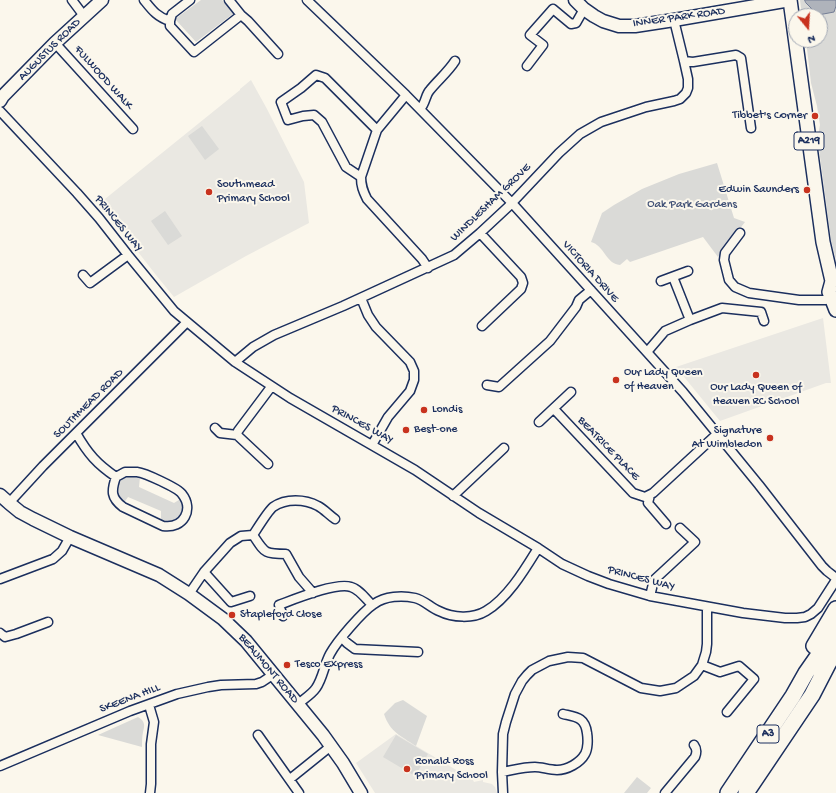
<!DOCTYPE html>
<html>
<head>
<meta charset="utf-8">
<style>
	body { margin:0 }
	#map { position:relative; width:836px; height:793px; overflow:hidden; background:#fbf7ec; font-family:"Gochi Hand",sans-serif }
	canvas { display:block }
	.north { position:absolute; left:788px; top:8px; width:40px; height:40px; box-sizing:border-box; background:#fbf7ec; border:1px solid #a1a7b3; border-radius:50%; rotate:162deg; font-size:11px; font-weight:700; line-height:16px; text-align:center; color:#1b2f5e }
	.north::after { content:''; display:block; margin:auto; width:14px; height:18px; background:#c8321e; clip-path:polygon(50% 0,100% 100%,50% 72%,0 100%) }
</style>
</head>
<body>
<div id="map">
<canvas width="836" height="793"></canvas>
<div class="north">N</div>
</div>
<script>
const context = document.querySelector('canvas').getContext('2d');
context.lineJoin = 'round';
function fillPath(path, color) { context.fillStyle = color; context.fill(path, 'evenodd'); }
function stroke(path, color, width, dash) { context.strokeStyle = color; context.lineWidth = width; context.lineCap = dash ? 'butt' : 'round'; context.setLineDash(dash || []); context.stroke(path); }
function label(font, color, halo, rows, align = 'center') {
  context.font = font + ' "Gochi Hand",sans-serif'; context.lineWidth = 4; context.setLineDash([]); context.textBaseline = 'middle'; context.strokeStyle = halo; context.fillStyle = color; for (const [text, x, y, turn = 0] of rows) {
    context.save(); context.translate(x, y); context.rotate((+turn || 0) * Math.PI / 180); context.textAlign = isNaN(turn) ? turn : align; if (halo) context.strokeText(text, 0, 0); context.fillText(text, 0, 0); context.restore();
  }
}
fillPath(new Path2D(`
	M251,80l16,29 37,73 5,41 -63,33 -72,41 -18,-22 -56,-72 140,-113v-1z
	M823,318l8,65h-5l-106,38 -44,-54z
	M396,734l77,46 1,2 9,-2v2l9,2 3,3 2,6h-122l-12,-19 -7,-11z`), '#eae8e2');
fillPath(new Path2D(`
	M201,0h21l12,13 -38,29 -21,-23z
	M800,0h36v260l-5,-20 -12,-91 -1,-14 2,-10 -3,-19 -6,-23 -5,-43h14v-24h-18z
	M202,126l17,23 -14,11 -17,-24z
	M717,163l17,55 11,4 -27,35 -15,-20 -73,25 -3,-3 -7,6c-14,-1 -16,-20 -29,-23l11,-29 12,-8 28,-16 37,-15z
	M165,211l17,25 -14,9 -17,-24z
	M126,476h7l7,1 -1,10 35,16 8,-5 2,13c-1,2 -3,7 -6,9 -4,4 -12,2 -17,0v-9l-33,-14 -5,7c-10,-11 -8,-18 3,-28z
	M403,700l24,16 -11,30c-15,-10 -26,-14 -32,-32l11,-11z
	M138,717c7,4 7,8 5,15 -1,5 -1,10 -1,15l-44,-12z
	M396,735l32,19 -13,22 -32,-19z
	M637,777l14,11 -4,5h-23z`), '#dadad7');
const water = new Path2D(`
	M805,0h31v6l-2,6 -16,3 -12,-12z`);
fillPath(water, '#afb3bb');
stroke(water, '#747e96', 1);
const street = new Path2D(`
	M72,0l12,16
	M144,0c8,10 13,17 26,21v5l24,26 47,-37 7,6 30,33
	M229,0l12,15
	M307,0l99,95 106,108 171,189 76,93 63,81 5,5 9,7
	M674,20l10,41
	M170,21l2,-7 18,-14
	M55,43l78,86
	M527,66l16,-21 -13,-10 23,-26 18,15 5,-1 8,-14
	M406,95l-29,35 -16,47c0,9 2,14 6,22l55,60 6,9
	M420,109c6,-6 5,-14 10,-19 8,-10 18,-18 25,-29
	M0,111l77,82 22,25 29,37 46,56 61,51 55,36 125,72 64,43 59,35 24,16 26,12 21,8 41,12 93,17 42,5h12l8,-1 6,-3 7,-6 18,-28
	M361,177l-15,-10 -24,-45 -8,-7 -11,1 -15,4 -7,-18 20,-14 15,-13 9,3 52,52
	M480,233l41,44 2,6 -2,6 -39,37
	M740,233l-15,20 -1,7 5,20 6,7 14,6 50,7h26l11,-2
	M83,275l7,8 38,-28
	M673,277l17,43
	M661,281l27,-10
	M361,298l7,17 8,12 34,35 4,9v9l-4,11 -22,26 -16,28
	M647,352l18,-21 25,-11 32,-12 39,4 3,9
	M235,362l18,-15 21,-12 69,-29 111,-51 26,-22 29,-27 50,-53 21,-19 21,-12 45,-15 28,-6 6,-2 6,-6 2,-5v-9l-4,-18 9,1 43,-7 5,3 10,70
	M487,385l12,2 51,-46 26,-34 3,-7 12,-10
	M554,409l79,84 12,4 8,-4 64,-59
	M539,422l32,-30
	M215,428l5,5 17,2 1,-4 33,-44
	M76,433c12,21 21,31 40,44
	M237,435l31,29
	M125,472c4,0 8,0 12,0 8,1 41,16 45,22 12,15 2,35 -19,32l-40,-19c-12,-9 -12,-16 -7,-30z
	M650,495l-2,8 18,21
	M453,496l51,-48
	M9,503l34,-37 144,-144
	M253,535c12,18 11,19 33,19l13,23 14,16
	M204,572l27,30 19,-6
	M0,579l53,-20 9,-8 8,-14
	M189,594l15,-22 26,-29 11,-7 12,-1c4,-6 15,-24 20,-28 13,-9 32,-8 45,-1 6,3 11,9 17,13
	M650,596l4,-16 41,-38 -15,-14
	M283,616l-4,-11c16,-6 57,-23 72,-18 8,2 15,12 21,18
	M0,633l5,4 11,-3 32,-12
	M342,638l5,5 8,6 63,3
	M702,665l18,7 19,-6 15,13 -27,33
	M298,704c6,-5 14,-10 18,-16 7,-10 8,-23 14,-34 7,-13 32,-42 44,-50 11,-8 28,-9 41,-6 9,2 16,10 24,13 14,7 34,8 47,0 22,-13 39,-42 52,-63
	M149,705l5,17 -3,22v40l-1,9
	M258,735l41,58
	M0,766l130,-55 47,-17 31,-7 13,-2 35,-1 6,-2 12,-8
	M502,772c11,-2 22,-5 33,-5 7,0 14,3 22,3 10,0 23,-7 28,-16 3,-5 3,-15 2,-21 -2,-16 -11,-16 -24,-19
	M290,779l41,-33
	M503,793l-1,-21 1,-38 3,-12 9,-28 7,-13 5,-6 5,-5 17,-9 19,-4 15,1 58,30 19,3 16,-3 18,-12 8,-11 4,-13 1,-8v-37
	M665,793l30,-36c2,-5 2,-8 -1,-12`);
const secondary = new Path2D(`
	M575,0l9,9 10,7 9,5 16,5h16l39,-6 116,-20
	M0,101l3,-5 52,-53 47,-43
	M0,495l9,8 11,9 13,7 37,18 89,38 30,19 34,25 23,22 77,94 20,28 18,30`);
const primary = new Path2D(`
	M790,0l33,242 9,39
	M832,281l-3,11 7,18`);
const highway = new Path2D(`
	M814,646l22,-37
	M728,793l65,-97 13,-23 30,-43
	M746,793l66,-98 16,-31 8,-13`);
stroke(street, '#1b2f5e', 11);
stroke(secondary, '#1b2f5e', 15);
stroke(primary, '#1b2f5e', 16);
stroke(highway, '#1b2f5e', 18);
stroke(street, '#fbf7ec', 8);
stroke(secondary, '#fbf7ec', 12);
stroke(primary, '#fbf7ec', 13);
stroke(highway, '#fbf7ec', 15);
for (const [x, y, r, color] of [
	[815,116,4,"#c8321e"],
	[807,190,4,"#c8321e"],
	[209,192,4,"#c8321e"],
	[756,375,4,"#c8321e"],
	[616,380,4,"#c8321e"],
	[424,410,4,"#c8321e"],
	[406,430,4,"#c8321e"],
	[770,438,4,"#c8321e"],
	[232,615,4,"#c8321e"],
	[287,665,4,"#c8321e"],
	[407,769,4,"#c8321e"]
]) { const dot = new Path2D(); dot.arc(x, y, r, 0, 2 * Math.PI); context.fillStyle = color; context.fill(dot); stroke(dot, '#fbf7ec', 1.5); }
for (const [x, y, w] of [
	[809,141,30],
	[768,734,22]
]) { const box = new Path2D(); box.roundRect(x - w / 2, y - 9, w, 18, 3); context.fillStyle = '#fbf7ec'; context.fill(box); stroke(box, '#1b2f5e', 1); }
label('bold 11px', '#1b2f5e', null, [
	["A219",809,141],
	["A3",768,734]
]);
label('12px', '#1b2f5e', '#fbf7ec', [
	["INNER PARK ROAD",679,18,-8],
	["AUGUSTUS ROAD",50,50,-45],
	["FULWOOD WALK",103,78,48],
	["WINDLESHAM GROVE",491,203,-44],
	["PRINCES WAY",118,224,51],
	["VICTORIA DRIVE",590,272,48],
	["SOUTHMEAD ROAD",89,404,-45],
	["PRINCES WAY",362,425,29],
	["BEATRICE PLACE",608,449,46],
	["PRINCES WAY",641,579,15],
	["BEAUMONT ROAD",268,669,50],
	["SKEENA HILL",130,699,-21]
]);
label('12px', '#1b2f5e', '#fbf7ec', [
	["Tibbet's Corner",807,116,"right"],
	["Southmead",217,185],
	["Primary School",217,199],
	["Edwin Saunders",799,190,"right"],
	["Our Lady Queen",624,373],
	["of Heaven",624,387],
	["Our Lady Queen of",756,388,"center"],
	["Heaven RC School",756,402,"center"],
	["Londis",432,410],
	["Best-one",414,430],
	["Signature",762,431,"right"],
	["At Wimbledon",762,445,"right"],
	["Stapleford Close",240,615],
	["Tesco Express",295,665],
	["Ronald Ross",415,762],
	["Primary School",415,776]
], 'left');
label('12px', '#415176', '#fbf7ec', [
	["Oak Park Gardens",692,205]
]);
</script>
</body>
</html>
